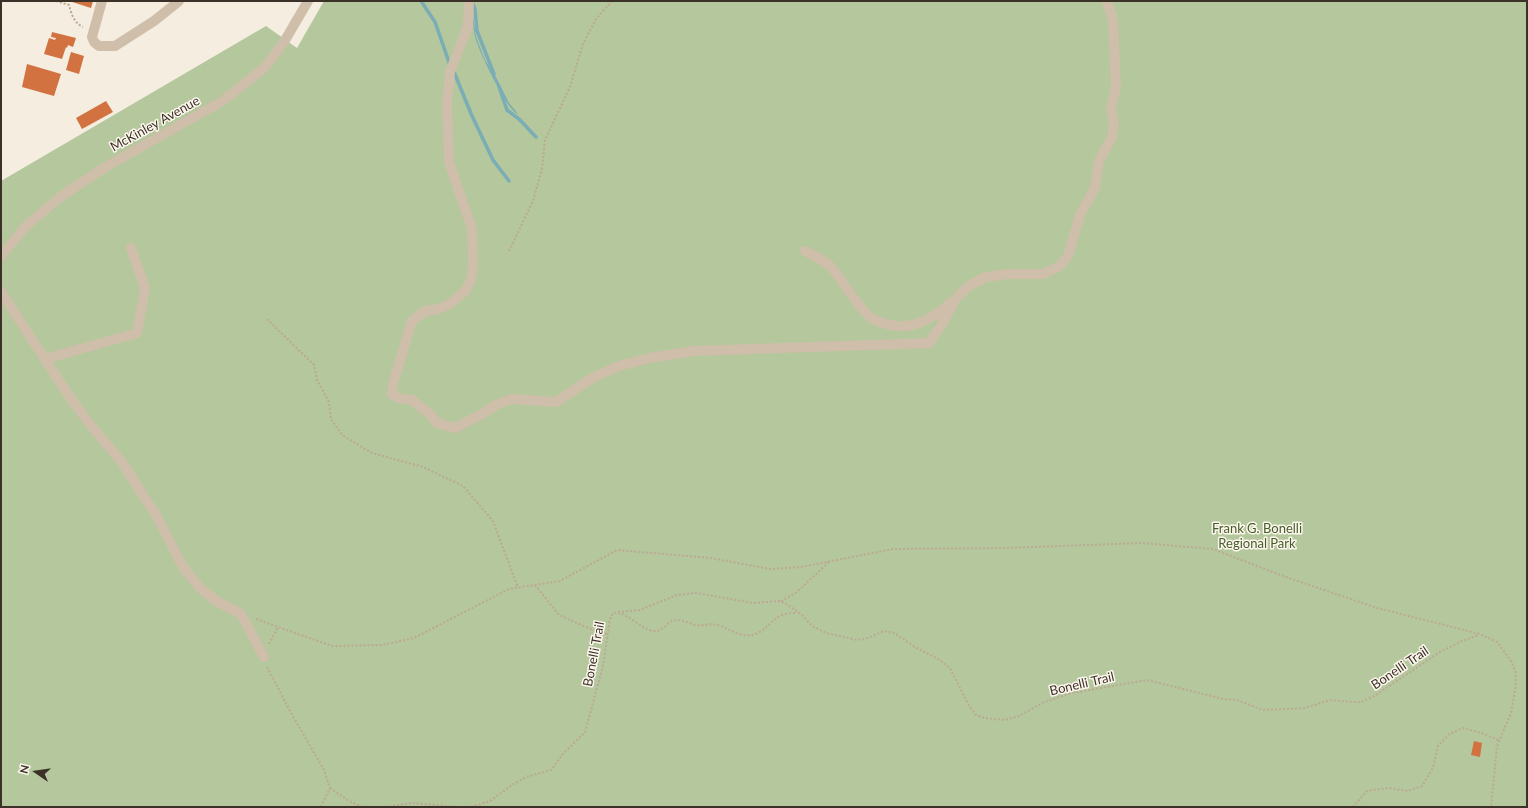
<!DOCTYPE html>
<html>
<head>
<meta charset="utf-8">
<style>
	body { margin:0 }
	#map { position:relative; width:1528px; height:808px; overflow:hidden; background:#f5eddf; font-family:Lato,sans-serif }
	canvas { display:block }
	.frame { position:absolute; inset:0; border:2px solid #3c3129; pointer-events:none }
	.north { position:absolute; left:16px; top:752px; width:40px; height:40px; -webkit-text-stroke:3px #fcf6ec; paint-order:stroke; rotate:283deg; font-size:11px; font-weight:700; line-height:16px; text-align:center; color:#3c3129 }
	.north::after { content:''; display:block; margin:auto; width:14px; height:18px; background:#3c3129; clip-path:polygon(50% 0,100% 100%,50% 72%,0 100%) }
</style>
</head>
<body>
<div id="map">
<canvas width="1528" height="808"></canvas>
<div class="frame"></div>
<div class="north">N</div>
</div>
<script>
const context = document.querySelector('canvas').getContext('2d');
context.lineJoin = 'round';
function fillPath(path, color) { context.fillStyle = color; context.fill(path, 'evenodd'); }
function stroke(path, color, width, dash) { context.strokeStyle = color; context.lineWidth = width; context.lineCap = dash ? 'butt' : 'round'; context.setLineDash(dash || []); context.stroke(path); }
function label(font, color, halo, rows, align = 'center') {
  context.font = font + ' Lato,sans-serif'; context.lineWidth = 3; context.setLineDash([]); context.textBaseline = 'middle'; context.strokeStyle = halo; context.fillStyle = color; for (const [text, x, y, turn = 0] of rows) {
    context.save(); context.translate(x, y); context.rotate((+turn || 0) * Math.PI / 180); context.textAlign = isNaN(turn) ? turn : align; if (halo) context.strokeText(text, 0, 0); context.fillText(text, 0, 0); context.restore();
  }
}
fillPath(new Path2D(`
	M324,1h1203v806h-1526v-626l265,-155 31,22z`), '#b4c79d');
fillPath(new Path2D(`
	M471,3l5,34 9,23 10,15 14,28 9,11c-11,-3 -40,-65 -43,-77 -2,-11 -3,-23 -4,-34z`), '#7aadb6');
stroke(new Path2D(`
	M421,1l14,21 15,43
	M472,2l3,7 2,22 17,43
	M454,72l18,44 21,44 16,21
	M499,87l8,23 12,9 17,18`), '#7aadb6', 3.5);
fillPath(new Path2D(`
	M69,1h24l-2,7z
	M52,32l24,6 -3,9 -5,-2 -1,3 -1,-1 -4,12 -18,-5 5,-16 6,2 1,-2 -5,-1z
	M71,52l13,4 -5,18 -13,-4z
	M27,64l34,10 -7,22 -32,-9z
	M106,101l7,11 -31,17 -6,-11z
	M1474,741l8,2 -2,14 -9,-2z`), '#d27240');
stroke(new Path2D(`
	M56,1l13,4c2,8 5,18 14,22
	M509,251l24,-50 9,-32 3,-29 25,-53 13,-43 13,-25 16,-18
	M267,319l47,46 3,15 12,22 2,17 11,16 30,18 51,14 40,19 30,35 25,67
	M535,585l24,30 34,15 15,4
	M781,601l16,-9 32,-30
	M618,612l22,-2 37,-15 19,-2 57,10 27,-2 5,2 16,11 11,12 14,7 31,7 11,-2 16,-7 10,2 21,14 23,12 12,9 18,36 8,11 9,3 19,2 15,-4 25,-14 28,-9 75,-13 76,19 14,1 26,10 42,-2 25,-8 24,2h7l15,-7 64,-43 22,-11 17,-6
	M256,619l22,8
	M269,644l9,-17 54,19 50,-1 32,-7 95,-49 51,-8 57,-31 94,8 59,11 31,-2 92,-18 111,-1 138,-5 71,6 70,27 94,32 103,26 17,8 14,19 4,9 1,14 -5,29 -14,33 -6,61
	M267,667l23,44 34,59 6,18
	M330,788l19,13 14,6
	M321,807l9,-19
	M385,807l28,-4 44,4
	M471,807l19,-6 22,-16 14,-8 25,-7 11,-15 23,-23 18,-66 7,-47 3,-6c11,-4 28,17 41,18 10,1 14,-12 24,-11 6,0 12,4 18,5 7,1 14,-2 21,0 12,3 22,12 35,10 14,-3 18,-15 30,-20 5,-2 10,-2 15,-2
	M1353,807l14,-16 21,-3 20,3 14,-5 11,-18 5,-22 11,-12 14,-6 18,5 18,7`), '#bca893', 2, [2, 2]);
stroke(new Path2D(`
	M102,1l-10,36 2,5 5,4h16l39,-25 25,-20
	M469,1l-1,25 -18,46 -3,30 2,60 23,67 1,34 -2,18 -6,10 -15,13 -12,5 -13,2 -13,10 -19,63 -1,10 6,4 14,2 18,14 7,9 18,5 27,-14 12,-8 17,-7 45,3 38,-25 25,-11 31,-8 43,-7 236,-8 12,-17 16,-29 12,-11 17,-9 21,-3h36l17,-8 8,-10 12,-41 15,-27 4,-27 13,-24 2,-15 -3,-14 5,-20 -3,-68 -6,-19
	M805,251c8,4 19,9 26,16 14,16 23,36 40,51 3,2 7,3 11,5 26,9 49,-2 69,-21
	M1,256l25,-30 34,-29 44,-29 120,-68 41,-33 19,-25 24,-41
	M1,292l68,104 23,31 29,34 35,54 27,52 17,21 18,14 23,12 23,43
	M45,359l92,-26 8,-45 -14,-40`), '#cfbea9', 10);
label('13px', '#3c3129', '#fcf6ec', [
	["McKinley Avenue",155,124,-29],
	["Bonelli Trail",594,654,-79],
	["Bonelli Trail",1400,668,-34],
	["Bonelli Trail",1082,684,-13]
]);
label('13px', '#455d2a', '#fcf6ec', [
	["Frank G. Bonelli",1257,529],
	["Regional Park",1257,544]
]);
</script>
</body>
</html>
